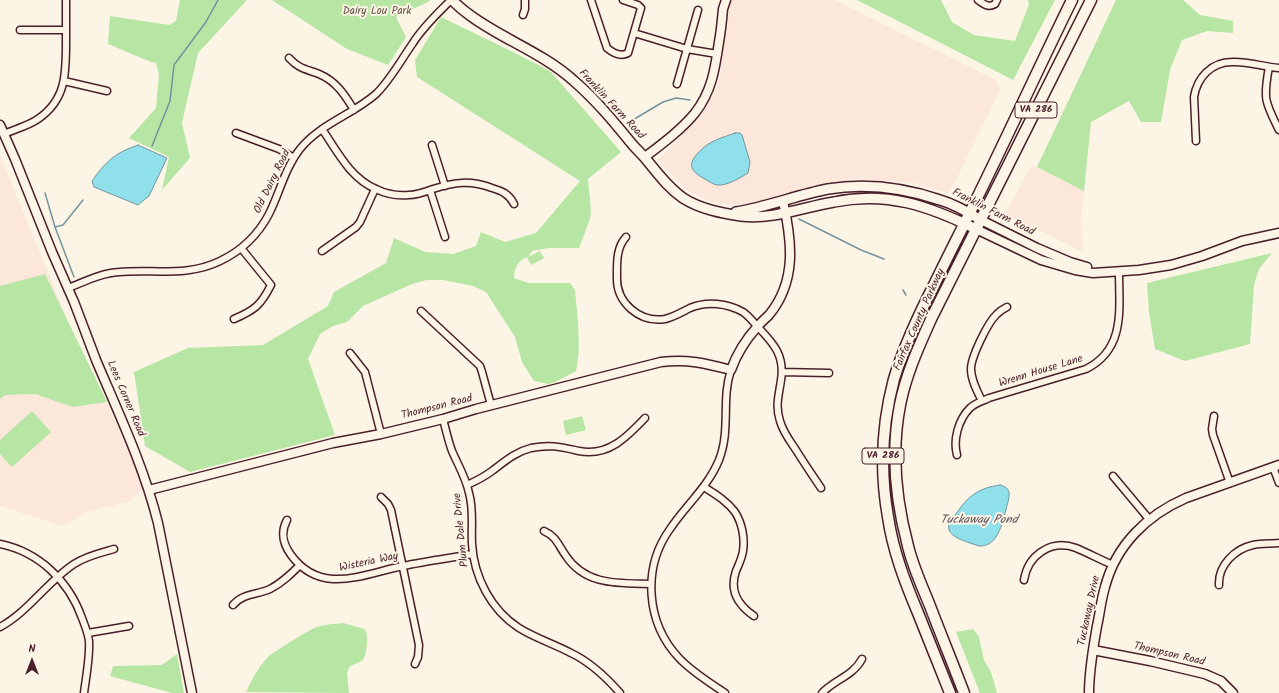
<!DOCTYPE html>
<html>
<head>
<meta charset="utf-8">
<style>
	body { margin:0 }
	#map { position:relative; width:1279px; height:693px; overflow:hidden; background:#fcf5e5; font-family:Kalam,sans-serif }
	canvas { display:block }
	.north { position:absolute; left:12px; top:641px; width:40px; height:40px; -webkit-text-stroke:3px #fcf5e5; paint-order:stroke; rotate:0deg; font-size:11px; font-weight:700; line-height:16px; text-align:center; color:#4a1f2b }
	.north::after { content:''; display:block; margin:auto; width:14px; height:18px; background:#4a1f2b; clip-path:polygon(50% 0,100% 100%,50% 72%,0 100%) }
</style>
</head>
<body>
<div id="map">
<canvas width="1279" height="693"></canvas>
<div class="north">N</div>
</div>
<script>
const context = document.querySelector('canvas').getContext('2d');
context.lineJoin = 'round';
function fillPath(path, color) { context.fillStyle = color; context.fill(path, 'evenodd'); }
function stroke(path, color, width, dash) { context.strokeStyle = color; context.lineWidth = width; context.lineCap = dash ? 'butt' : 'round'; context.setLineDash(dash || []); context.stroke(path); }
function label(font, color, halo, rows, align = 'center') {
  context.font = font + ' Kalam,sans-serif'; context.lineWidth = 4; context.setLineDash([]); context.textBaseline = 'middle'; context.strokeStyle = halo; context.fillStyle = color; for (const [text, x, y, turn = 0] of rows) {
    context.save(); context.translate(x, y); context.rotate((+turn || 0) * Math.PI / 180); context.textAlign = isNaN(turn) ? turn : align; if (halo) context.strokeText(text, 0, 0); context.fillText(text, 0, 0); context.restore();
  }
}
fillPath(new Path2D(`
	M731,0h104l161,80 4,10 -43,88 -9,15 -34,-10 -60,-4 -41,7 -69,19h-13l-18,-2 -28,-14 -27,-29 39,-42 12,-19 4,-1 8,-24 3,-35z
	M0,155l97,237 -97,-7z
	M1031,166l6,1 47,24 -3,29 2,32 -78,-38z
	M35,394l38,13 34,-5 37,86 -15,14 -40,9 -26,15 -63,-20v-107l5,-4z`), '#fbe8da');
fillPath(new Path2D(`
	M180,0h67l-49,53 -16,70 8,35 -28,32 7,-33 -40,-19 27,-30 3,-34 -3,-11 -5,-1 -43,-18 2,-28 59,9 7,-4z
	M272,0h157l1,1 -34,16 10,20 -18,28 -41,-16z
	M857,0h84l11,22 22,13 41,6 14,-37 -1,-4h27l-42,80z
	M1116,0h67l17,15 33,6v12l-26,-2 -25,9 -12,30 -9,52h-20l-12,-21 -38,21 -7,69 -47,-24z
	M441,17l72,35 37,19 71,81 -33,27 3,32 -1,8 -11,29h-30l-17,3 -4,6 12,-6 4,7 -13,7 -4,-8c-9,3 -13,12 -13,21l15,5h41l5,7c2,25 7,57 1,81l-21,11 -7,2 -14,-3 -12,-19 -7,-25 -29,-45 -13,-6 -30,-6h-16l-15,4 -49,22 -16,16 -14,4 -13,8 -12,25 27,76 -145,37 -45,-26 -11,-74 54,-24 75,-3 65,-39 6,-14 52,-29 8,-25 31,14 28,2 23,-8 5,-14 24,10 31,-9 44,-52 -163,-104 -2,-17z
	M1272,253l-13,16 -5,16 -4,59 -65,17 -30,-12 -6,-36 -2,-30z
	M45,274l62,128 -34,5 -38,-13 -30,1 -5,4v-113z
	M32,411l19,21 -39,35 -12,-13v-14z
	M582,416l4,14 -20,5 -3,-14z
	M344,623c4,2 20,5 21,7 4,4 2,27 -3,31 -3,2 -8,3 -12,5l-3,7 2,20 -103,-1c6,-13 13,-26 23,-36 6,-5 41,-27 48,-29 9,-3 18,-3 27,-4z
	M973,629l6,8 5,23 7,12 6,21h-17l-24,-61z
	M177,654l7,39h-12l-62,-17 3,-10 49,-1z`), '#b6e5a4');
const water = new Path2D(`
	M735,133h5l2,2 8,27 -2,11c-8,5 -21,13 -31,12 -5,-1 -10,-5 -14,-7 -16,-9 -14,-17 -1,-29 8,-8 22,-12 33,-16z
	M138,145l29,13 -18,38 -11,9 -44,-18 -2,-6c14,-20 23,-28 46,-36z
	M1000,485c4,1 7,2 9,7 1,6 -2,12 -3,18 -4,13 -8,37 -27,36 -4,-1 -8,-3 -12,-4 -7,-3 -21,-7 -18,-18 1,-3 5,-7 7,-10 12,-18 22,-26 44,-29z`);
fillPath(water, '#90e0eb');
stroke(water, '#74939e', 1);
stroke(new Path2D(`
	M626,124l37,-22 13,-4 14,2
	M152,146l18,-45 4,-36 32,-43 12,-22
	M45,193l10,34
	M799,219l62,31 23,9
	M74,277l-19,-50 8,-2 20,-25
	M903,290l3,5`), '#74939e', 1.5);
const minor = new Path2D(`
	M591,0l16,48c6,5 14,9 21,5l13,-45 -3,-3 -15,-5
	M978,0c6,4 10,8 17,4l2,-4
	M523,15l2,-6v-9
	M20,30h46
	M634,33l53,16 30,5
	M289,58c10,11 17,11 30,16 17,7 26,21 35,36
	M1269,67c-6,32 -4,35 10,63
	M64,81l43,10
	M677,84l21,-74
	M322,129c15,22 28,49 54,60 10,5 22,7 33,6 8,0 16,-3 24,-6 22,-7 37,-9 59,-1 10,3 17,6 22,16
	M236,133l43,16 15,9
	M4,134c11,-5 24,-8 34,-15 28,-19 28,-45 28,-76 0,-14 0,-29 0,-43
	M1196,141l-2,-44c3,-19 17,-35 38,-35 15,-1 32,5 47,6
	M432,145l13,41
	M430,190l15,47
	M626,237c-10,11 -9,26 -9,40 -1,26 23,46 48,42 9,-2 17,-7 25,-11 17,-7 37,-5 53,4 6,4 10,10 15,15 15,16 27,28 23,53 -2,15 -6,25 -1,41 3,11 10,20 16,29 8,13 17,26 25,38
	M322,251l34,-24 4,-5 15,-33
	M68,288c16,-6 33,-15 51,-16 34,-3 69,5 101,-11 21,-10 38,-26 49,-47 11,-22 16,-46 31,-65 20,-25 52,-34 76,-55 15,-15 25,-34 37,-51 10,-16 24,-29 38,-43
	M421,311l59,55 2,6 9,33
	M234,319c21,-9 27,-14 37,-34l-30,-37
	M350,353l15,19 16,62
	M782,372l47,1
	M982,401c-5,-10 -11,-21 -11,-32 0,-12 17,-47 26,-55 3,-3 6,-5 10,-7
	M1214,416l-2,13 1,6 17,48
	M443,419c3,11 5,21 9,32 6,14 14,27 17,42 5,17 2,34 3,51 2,33 19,66 47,84 16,10 35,16 52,25 19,9 35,24 49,40
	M957,455c-4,-15 1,-35 13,-47 5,-5 13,-7 19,-10l97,-29c40,-20 33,-60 33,-98
	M1273,467l6,16
	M1113,476l36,43
	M467,485c9,-4 17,-8 25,-14 12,-9 23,-19 39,-23 19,-4 30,-1 48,3 29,6 48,-14 66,-33
	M704,487c11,7 23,14 31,25 7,11 10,26 8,39 -1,7 -4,13 -7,20 -7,20 2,34 18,45
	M381,497l7,7 3,6 28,135 -1,12 -3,7
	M287,520c-7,13 -4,24 4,35 30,41 72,19 112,11 23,-5 47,-8 70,-12
	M544,531c13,6 14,14 22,25 20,30 53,27 85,28
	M0,544c39,8 69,37 82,74 3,8 6,15 7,23 1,16 -3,36 -5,52
	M1024,580c4,-25 27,-41 52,-32 12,5 25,12 37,17
	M1219,585c-1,-20 16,-36 34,-40 9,-2 18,-1 26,-2
	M233,605c10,-12 24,-10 37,-16 12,-6 21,-15 30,-24
	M0,627c27,-14 48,-46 74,-63 12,-8 26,-11 40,-15
	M88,633l41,-7
	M725,693c-16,-11 -33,-21 -46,-35 -33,-35 -37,-90 -9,-129 16,-24 38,-42 49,-69 12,-30 2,-61 12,-90
	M822,693c12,-13 31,-17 40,-34`);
const tertiary = new Path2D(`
	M0,125l15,34 37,93 22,50 22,58c23,54 48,107 62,163l34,170
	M645,157c17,-13 36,-27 50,-44 17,-22 20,-44 24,-71 2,-11 3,-22 4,-33l3,-9
	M981,220l56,28 33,14 17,5
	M976,229l65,31 34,10 18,3 46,-3 32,-5 31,-9 40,-15 37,-8
	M149,490l184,-47 48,-9 62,-15 33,-10 185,-47c27,-3 43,1 70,8 6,-17 15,-31 27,-44 3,-4 7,-7 11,-11 28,-34 23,-74 14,-114
	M1093,650l57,11 55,13 16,7 12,12
	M1089,693c0,-23 4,-44 8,-67 3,-13 4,-26 8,-39 11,-42 42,-72 81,-89l93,-33`);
const secondary = new Path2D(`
	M452,0c6,6 12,11 19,16 33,24 72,37 103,65 22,19 40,41 58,63 4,5 9,9 13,14 12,14 22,29 38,40 17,11 38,15 58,18 31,4 63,-9 93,-14 53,-11 95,4 142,27
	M736,212c31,-5 61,-17 92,-23 37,-6 76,-1 112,11 14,4 28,12 41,20`);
const trunk = new Path2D(`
	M950,693c-11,-27 -21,-53 -32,-80 -13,-31 -25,-62 -30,-96 -8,-45 -6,-93 6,-138 10,-33 25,-65 41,-96 14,-29 29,-58 43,-87 32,-65 62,-131 94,-196
	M964,693c-11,-29 -23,-58 -34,-87 -8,-20 -17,-39 -22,-60 -12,-45 -17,-95 -8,-141 6,-31 19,-59 32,-88l159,-317`);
stroke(minor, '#4a1f2b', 9);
stroke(tertiary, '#4a1f2b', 11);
stroke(secondary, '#4a1f2b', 12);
stroke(trunk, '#4a1f2b', 13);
stroke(minor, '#fcf5e5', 6);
stroke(tertiary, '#fcf5e5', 8);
stroke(secondary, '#fcf5e5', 9);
stroke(trunk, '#fcf5e5', 10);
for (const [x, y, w] of [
	[1036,110,42],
	[883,456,42]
]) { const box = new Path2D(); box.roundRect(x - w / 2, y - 8, w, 16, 3); context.fillStyle = '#fcf5e5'; context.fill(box); stroke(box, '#4a1f2b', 1); }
label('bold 10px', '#4a1f2b', null, [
	["VA 286",1036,110],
	["VA 286",883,456]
]);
label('11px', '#655049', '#fcf5e5', [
	["Dairy Lou Park",377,12]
]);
label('11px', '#4a1f2b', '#fcf5e5', [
	["Franklin Farm Road",611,105,47],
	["Old Dairy Road",273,182,-64],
	["Franklin Farm Road",993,213,27],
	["Fairfax County Parkway",920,320,-66],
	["Wrenn House Lane",1041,372,-17],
	["Lees Corner Road",125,399,67],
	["Thompson Road",437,408,-14],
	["Plum Dale Drive",462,530,-96],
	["Wisteria Way",369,563,-12],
	["Tuckaway Drive",1090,611,-78],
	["Thompson Road",1169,655,13]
]);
label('italic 12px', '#5c4f5b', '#fcf5e5', [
	["Tuckaway Pond",979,521]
]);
</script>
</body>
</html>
